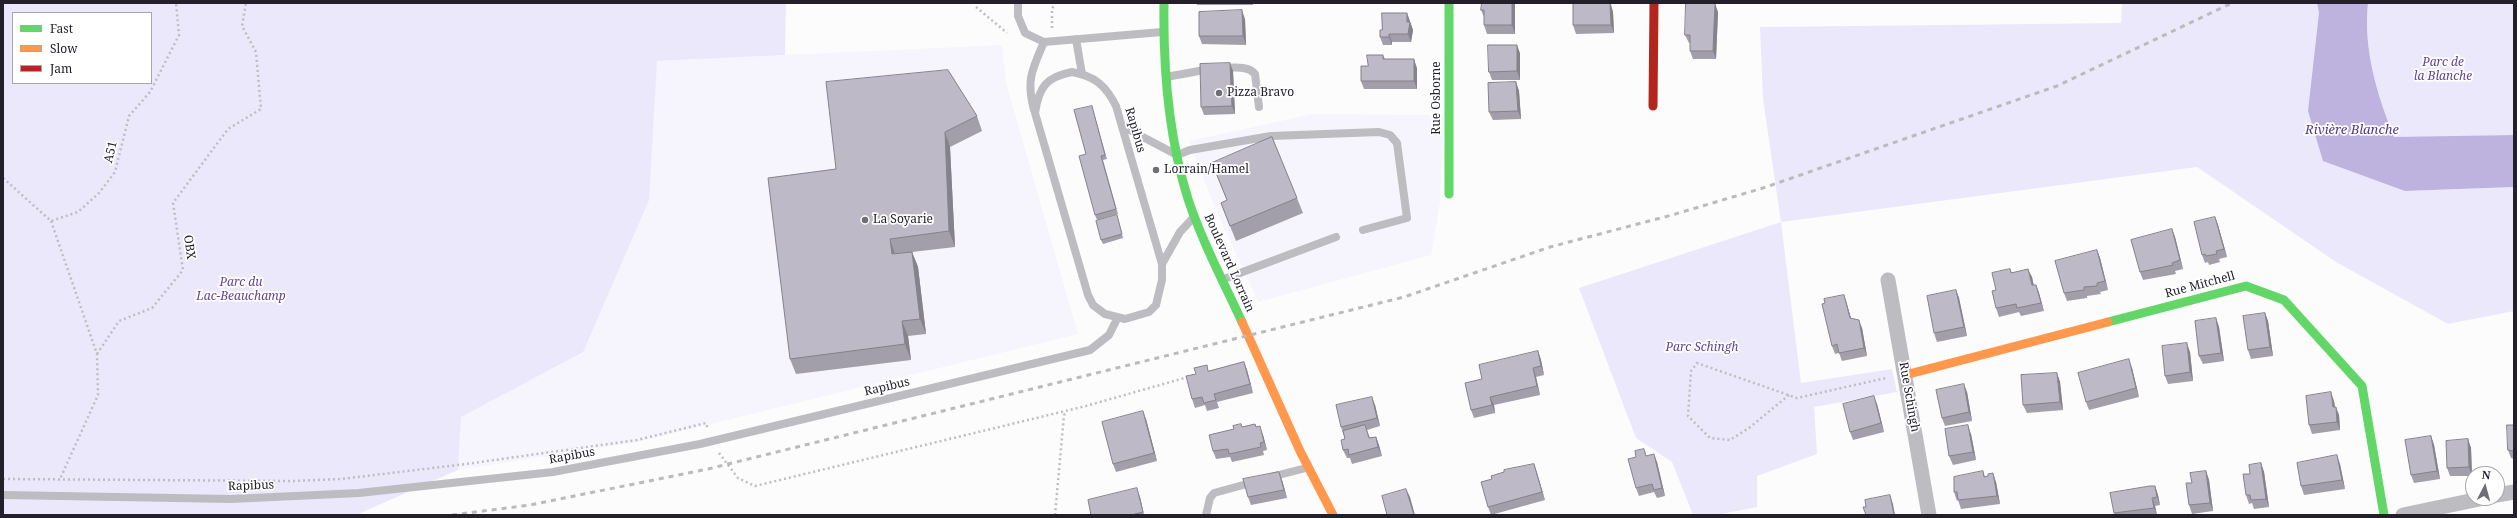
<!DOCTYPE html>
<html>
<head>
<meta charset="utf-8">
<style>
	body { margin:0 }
	#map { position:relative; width:2517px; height:518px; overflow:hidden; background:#fcfcfc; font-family:"Noto Serif",serif }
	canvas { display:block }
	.frame { position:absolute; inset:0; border:4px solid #23202c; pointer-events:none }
	.legend { position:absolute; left:12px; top:12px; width:140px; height:72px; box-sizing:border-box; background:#fff; border:1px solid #a7a6ab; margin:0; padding:5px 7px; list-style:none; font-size:12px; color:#23202c }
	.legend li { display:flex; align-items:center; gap:8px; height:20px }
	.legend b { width:20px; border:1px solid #a7a6ab }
	.north { position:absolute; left:2465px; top:466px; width:40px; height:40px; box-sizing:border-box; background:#fff; border:1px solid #a7a6ab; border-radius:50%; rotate:6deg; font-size:11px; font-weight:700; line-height:16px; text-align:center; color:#23202c }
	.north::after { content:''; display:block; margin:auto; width:14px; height:18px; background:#6f6d75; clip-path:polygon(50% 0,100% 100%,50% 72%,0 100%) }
</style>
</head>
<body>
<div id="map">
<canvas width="2517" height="518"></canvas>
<div class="frame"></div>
<ul class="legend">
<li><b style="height:5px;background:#63d668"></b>Fast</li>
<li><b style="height:5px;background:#ff974d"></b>Slow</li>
<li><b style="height:5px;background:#b3261e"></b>Jam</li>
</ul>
<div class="north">N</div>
</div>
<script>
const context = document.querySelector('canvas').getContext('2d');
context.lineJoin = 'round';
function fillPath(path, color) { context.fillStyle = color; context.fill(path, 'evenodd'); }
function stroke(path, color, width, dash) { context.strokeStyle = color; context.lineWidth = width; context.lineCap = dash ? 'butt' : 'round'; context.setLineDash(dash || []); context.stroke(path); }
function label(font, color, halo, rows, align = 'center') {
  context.font = font + ' "Noto Serif",serif'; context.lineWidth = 3.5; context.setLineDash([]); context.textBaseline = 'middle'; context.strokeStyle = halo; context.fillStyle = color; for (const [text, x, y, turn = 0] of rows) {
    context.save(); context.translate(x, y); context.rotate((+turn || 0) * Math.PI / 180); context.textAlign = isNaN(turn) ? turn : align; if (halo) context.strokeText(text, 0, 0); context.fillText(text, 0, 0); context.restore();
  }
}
fillPath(new Path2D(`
	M1002,45l4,38 72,251 -441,108 -179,28 24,-401z
	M1313,114l131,1 -4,86 -9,54 -173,47 -42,-92 -27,-69z`), '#f6f4fd');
fillPath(new Path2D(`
	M3,3h783l-1,52 -128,6 -8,139 -66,152 -122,65 -3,53 -102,45h-353zM13,13h138v70h-138z
	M2122,3h195l2,10 86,178 109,-4v124l-66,13 -112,-62 -139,-95 -416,55 20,161 91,-14 5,23 -83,15 3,47 -60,22v31l-41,8h-23l-21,-53 -36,-24 -57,-150 202,-66 -18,-123 -3,-72 361,-4z
	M2368,3h146v132l-120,3c-17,-43 -31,-88 -26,-135z`), '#ece8fb');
fillPath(new Path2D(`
	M2317,3h51c-5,46 9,92 26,134l120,-2v52l-109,4 -82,-30 -15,-50 11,-98z`), '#beb2df');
stroke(new Path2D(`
	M976,7l31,26
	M1052,28v-19l3,-6
	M3,178l48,43 27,-9 21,-19 16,-21 14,-56 21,-24 29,-57 -3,-32
	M51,221l46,133 1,41 -38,84
	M97,354l22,-33 33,-13 31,-38 -10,-67 55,-74 33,-20 -5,-57 -14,-26 4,-23
	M1789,395l-40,33 -19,12 -20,-2 -22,-22 3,-45 6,-8 100,35 89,-20
	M719,453l19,25 17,8 331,-80 102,-29
	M3,479l289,2 49,-2 125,-15 171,-24 69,-17 2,7
	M1055,515l9,-100 3,-3`), '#bebdc0', 2.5, [2, 3]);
stroke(new Path2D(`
	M1018,3v13l7,17 19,9 118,-10
	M1076,39l6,35
	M1221,68c11,0 27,-3 34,6l4,33
	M1072,72c23,4 34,14 44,34l46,158v16l-6,25 -7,7 -24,7 -20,-5 -12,-9 -5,-10 -53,-182c4,-26 11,-36 37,-41z
	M1166,77l44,-8
	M1034,110c-8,-30 -2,-40 10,-68
	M1122,126l55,29 13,-5 81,-14 108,-4 11,3 7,8 10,75 -44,12
	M1162,264l18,-32 13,-14
	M1224,279l112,-42
	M1271,477l35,-9
	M3,495l228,4 128,-6 194,-21 147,-28 390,-94 19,-15 8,-16
	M1206,515l4,-17 4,-5 40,-11`), '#bdbcc0', 8);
stroke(new Path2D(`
	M1888,280l41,235
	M2497,495l17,-3
	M2403,515l81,-17`), '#bdbcc0', 15);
stroke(new Path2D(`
	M1164,3c-1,66 4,132 24,196 14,42 35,82 54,123
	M1449,3v191
	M2108,322l138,-36 38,14 78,86 22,129`), '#63d668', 9);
stroke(new Path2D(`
	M1242,322l58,129 33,64
	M1905,375l203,-53`), '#ff974d', 9);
stroke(new Path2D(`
	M1653,106l1,-103`), '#b3261e', 9);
stroke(new Path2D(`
	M452,515l78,-10 178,-36 696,-172 146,-50 122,-32 91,-27 294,-102 175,-83`), '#bbbabc', 3, [5, 5]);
fillPath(new Path2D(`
	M1196,3h57v2h-56z
	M1515,3v31h-28l-3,-9v-8l-3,-7z
	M1576,3h37v1h-2l2,8 1,21 -38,1 -3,-9z
	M1718,12l-2,47h-23l-3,-8v-8h-1l-4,-8z
	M1407,13l6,17 -2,12h-19v3h-9l-3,-8 2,-7z
	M1245,19l1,26 -44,-1 -3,-8z
	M1520,53v27h-28l-3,-8z
	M1383,55l2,4 32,9v21h-53l-3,-8 7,-15z
	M1233,71l2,43 -31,1 -3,-8z
	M1516,82l3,9 2,28 -28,1 -4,-8z
	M1092,106l15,53 -4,1 15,54 -21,6 -2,-5 -9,-61z
	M977,116l5,15 -32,16 5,100 -43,5 6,15 8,67 -18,2 3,24 -115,14 -6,-15 46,-190z
	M1212,163l85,35 6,15 -67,28 -15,-38 6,-3z
	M1117,215l6,23 -20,6 -2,-4z
	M2215,217l3,8 9,32 -8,2 1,3 -11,3 -1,-3 -3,1 -3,-8z
	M2172,229l3,8 8,32 -8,2 1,3 -33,6 -3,-8z
	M2097,250l3,8 8,32 -8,2 1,2 -14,2v2l-20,3 -3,-8z
	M2010,269l2,4 20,4 1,8h3l3,8 5,18 -23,5 -2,-4 -20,5 -3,-9v-18z
	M1956,290l3,8 8,38 -30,6 -3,-9z
	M1844,295l7,23 11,10 5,28 -25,5 -3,-8 -4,1 -3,-8 -7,-43z
	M2265,313l3,8 5,35 -22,3 -3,-9z
	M2216,318l3,9 5,34 -21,3 -4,-8z
	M1538,351l3,9 3,15 -8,2 4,18 -46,10 1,8 -21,5 -3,-8 11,-31z
	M2190,352l3,29 -25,3 -3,-8z
	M1244,362l3,8 6,23 -36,9 2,6 -12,3 -2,-6 -10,3 -3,-9 17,-28z
	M2132,368l7,29 -50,13 -3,-8z
	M2057,373l3,9 3,28 -36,3 -4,-8z
	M1967,392l5,29 -27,5 -3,-8z
	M2334,401l1,6 4,8 1,15 -28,4 -3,-9z
	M1877,404l7,28 -31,8 -3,-8z
	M1375,405l5,21 -13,4 3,8 6,-1 6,19 -30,8 -2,-6h-3l-4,-8 2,-11 -4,-12z
	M1146,419l11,42 -41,11 -3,-8z
	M1255,424l1,3 7,8 4,15 -4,1 1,4 -32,7 -2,-5 -14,2 -3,-8 29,-24z
	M2514,425v34l-3,-1 -3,-8z
	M1971,434l5,26 -23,5 -4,-9z
	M2431,436l3,9 6,34 -26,4 -3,-8z
	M2468,439l3,9 1,28h-22l-3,-8z
	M1647,455l10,7 8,34 -8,2 -3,-6 -15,4 -3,-8z
	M2261,463l3,9 5,35 -15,2 -2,-6 -3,1 -3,-9 4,-21z
	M1534,464l3,9 8,27 -54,15 -3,-8 4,-28z
	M2340,464l5,25 -41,6 -3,-9z
	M1983,471l2,6 11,5 4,22 -39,5 -3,-9 -1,1 -3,-9z
	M2206,471l3,9 4,31 -21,3 -3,-9 3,-22z
	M1282,480l5,18 -36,7 -3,-8z
	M2155,486l3,9 2,10 -5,1 2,9h-42l-1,-2z
	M1140,497l4,18h-53z`), '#a39faa');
fillPath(new Path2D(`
	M1512,3h3v31l-3,-9z
	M1610,3l3,9 1,21 -3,-8z
	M1715,3l3,9 -2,47 -3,-8z
	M1242,10l3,9 1,26 -3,-9z
	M1407,13l6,17 -2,12 -3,-8z
	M1389,34l3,8v3l-3,-8z
	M1517,45l3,8v27l-3,-9z
	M1414,59l3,9v21l-3,-8z
	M1230,63l3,8 2,43 -3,-8z
	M1516,82l3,9 2,28 -3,-8z
	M945,132l5,15 5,100 -6,-16z
	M2215,217l3,8 9,32 -3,-8z
	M2172,229l3,8 8,32 -3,-9z
	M890,239l5,15h-3z
	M2097,250l3,8 8,32 -3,-9z
	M912,252l6,15 8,67 -6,-15z
	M2028,269l4,8 4,17 -4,-9z
	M2036,285l3,8 5,18 -3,-8z
	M1956,290l3,8 8,38 -3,-9z
	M1844,295l3,9 6,22 -3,-8z
	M2265,313l3,8 5,35 -3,-9z
	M2216,318l3,9 5,34 -3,-8z
	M1859,320l3,8 5,28 -3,-8z
	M902,321l6,15 3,24 -6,-16z
	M2187,343l3,9 3,29 -3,-9z
	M1538,351l3,9 3,15 -3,-9z
	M2129,359l3,9 7,29 -3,-9z
	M1244,362l3,8 6,23 -3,-9z
	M1533,368l3,9 4,18 -3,-9z
	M2057,373l3,9 3,28 -3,-8z
	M1964,384l3,8 5,29 -3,-9z
	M2331,392l3,9 2,14 -3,-8z
	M1874,396l3,8 7,28 -3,-9z
	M1372,397l3,8 5,21 -3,-8z
	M1490,397l4,8 1,8 -3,-8z
	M2336,407l3,8 1,15 -3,-8z
	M1143,411l3,8 11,42 -3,-8z
	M1968,425l3,9 5,26 -3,-8z
	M1260,426l3,9 4,15 -3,-8z
	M2431,436l3,9 6,34 -3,-8z
	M1376,437l3,8 3,11 -4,-9z
	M2468,439l3,9 1,28 -3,-9z
	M1654,454l3,8 8,34 -3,-8z
	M2337,455l3,9 5,25 -3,-9z
	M2261,463l3,9 5,35 -3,-8z
	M1534,464l3,9 8,27 -3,-8z
	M2206,471l3,9 4,31 -3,-8z
	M1279,472l3,8 5,18 -3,-8z
	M1993,473l3,9 4,22 -3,-8z
	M2155,486l3,9 2,10 -3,-8z
	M1137,488l3,9 4,18 -1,-3z
	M1406,489l4,8 5,18h-1z
	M1890,495l3,9 2,11h-1z
	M2152,498l3,8 2,9 -3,-7z`), '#84828b');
const building = new Path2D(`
	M1482,3h30v22h-28v-15h-3z
	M1610,3l1,22h-38v-21z
	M1686,3h29l-2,48h-23v-16h-5z
	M1242,10l1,26h-44v-24z
	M1382,13h25v9h3l-2,12h-19v3h-9v-7h2z
	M1488,45h29v26l-28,1z
	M1367,55h16v4h31v22h-53v-15h7z
	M1230,63l2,43 -31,1 -1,-43z
	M948,70l29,46 -32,16 4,99 -59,8 2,15 20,-2 8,67 -18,2 3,23 -115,15 -22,-181 68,-9 -10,-87z
	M1516,82l2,29 -29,1 -1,-29z
	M1092,106l13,49 -4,1 15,53 -21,6 -16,-59 7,-2 -12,-44z
	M1272,137l25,61 -67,28 -9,-23 6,-3 -15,-37z
	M1117,215l5,19 -21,6 -5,-19z
	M2215,217l9,32 -8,2 1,3 -11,2 -1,-2 -3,1 -8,-33z
	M2172,229l8,31 -8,3 1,2 -33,7 -9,-32z
	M2097,250l8,31 -8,2v3l-13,1v3l-20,3 -9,-32z
	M2010,269l1,4 17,-4 4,16h4l5,18 -24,5 -1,-4 -20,4 -4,-17 4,-1 -4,-17z
	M1956,290l8,37 -30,6 -7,-37z
	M1844,295l6,23 9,2 5,28 -25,5 -2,-9 -5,2 -10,-42 3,-1 -1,-4z
	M2265,313l5,34 -22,3 -5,-34z
	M2216,318l5,35 -22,3 -4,-35z
	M2187,343l3,29 -25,4 -3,-30z
	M1538,351l3,15 -8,2 4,18 -47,11 2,8 -21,5 -6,-27 17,-4 -3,-14z
	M2129,359l7,29 -50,14 -8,-29z
	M1244,362l6,22 -36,10 2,6 -12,3 -2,-6 -10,2 -6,-23 10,-2 -2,-6 13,-3 1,6z
	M2057,373l3,29 -37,3 -2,-30z
	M1964,384l5,28 -27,6 -6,-28z
	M2331,392l2,15h3l1,15 -28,3 -3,-29z
	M1874,396l7,27 -31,9 -7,-28z
	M1372,397l5,21 -36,9 -5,-22z
	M1143,411l11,42 -41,11 -11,-42z
	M1241,424l1,3 13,-3 1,3 4,-1 4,16 -4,1 1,4 -32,7 -1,-5 -15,2 -4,-16 25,-6 -1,-3z
	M1365,425l4,13 7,-1 2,10 -29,8 -1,-6 -5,1 -2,-10 4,-1 -2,-8z
	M1968,425l5,27 -24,4 -4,-27z
	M2507,425h7v26l-6,-1z
	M2431,436l6,35 -26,4 -6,-35z
	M2468,439l1,28 -22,1 -1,-27z
	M1644,449l2,7 8,-2 8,34 -8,2 -2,-6 -16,4 -8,-29 8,-2 -1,-6z
	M2337,455l5,25 -41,6 -4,-23z
	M2261,463l5,36 -15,1 -1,-5h-4l-3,-21h7l-1,-9z
	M1534,464l8,28 -54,15 -7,-25 11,-3 -1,-3 13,-4v-2z
	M1983,471l1,6 4,-1v-2l5,-1 4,23 -39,4 -1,-8h-3v-15z
	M2206,471l4,32 -21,2 -3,-22h6l-2,-10z
	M1279,472l5,18 -36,7 -5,-18z
	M2150,486h5l2,11 -5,1 2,10 -40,5 -4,-20z
	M1137,488l6,24 -12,3h-40l-3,-15z
	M1406,489l8,26h-27l-5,-19z
	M1890,495l4,20h-28l-3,-8h3l-1,-7z`);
fillPath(building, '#bdb9c6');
stroke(building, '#84828b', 1);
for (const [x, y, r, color] of [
	[1219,93,4,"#6f6d75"],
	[1156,170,4,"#6f6d75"],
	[865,220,4,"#6f6d75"]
]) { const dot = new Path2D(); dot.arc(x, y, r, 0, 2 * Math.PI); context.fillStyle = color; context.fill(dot); stroke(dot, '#fff', 1.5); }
label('italic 12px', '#5f4594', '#fff', [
	["Parc de",2443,63],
	["la Blanche",2443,77],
	["Parc du",241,283],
	["Lac-Beauchamp",241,297],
	["Parc Schingh",1702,348]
]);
label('12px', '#23202c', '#fff', [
	["Pizza Bravo",1227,93],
	["Lorrain/Hamel",1164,170],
	["La Soyarie",873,220]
], 'left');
label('12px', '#23202c', '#fff', [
	["Rue Osborne",1437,98,-90],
	["Rapibus",1135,130,74],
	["A51",111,152,-77],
	["OBX",189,247,82],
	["Boulevard Lorrain",1229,263,66],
	["Rue Mitchell",2200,285,-15],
	["Rapibus",887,387,-13],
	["Rue Schingh",1909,397,80],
	["Rapibus",572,456,-10],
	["Rapibus",251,486,-2]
]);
label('italic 13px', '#523785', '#fff', [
	["Rivière Blanche",2352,130]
]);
</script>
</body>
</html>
